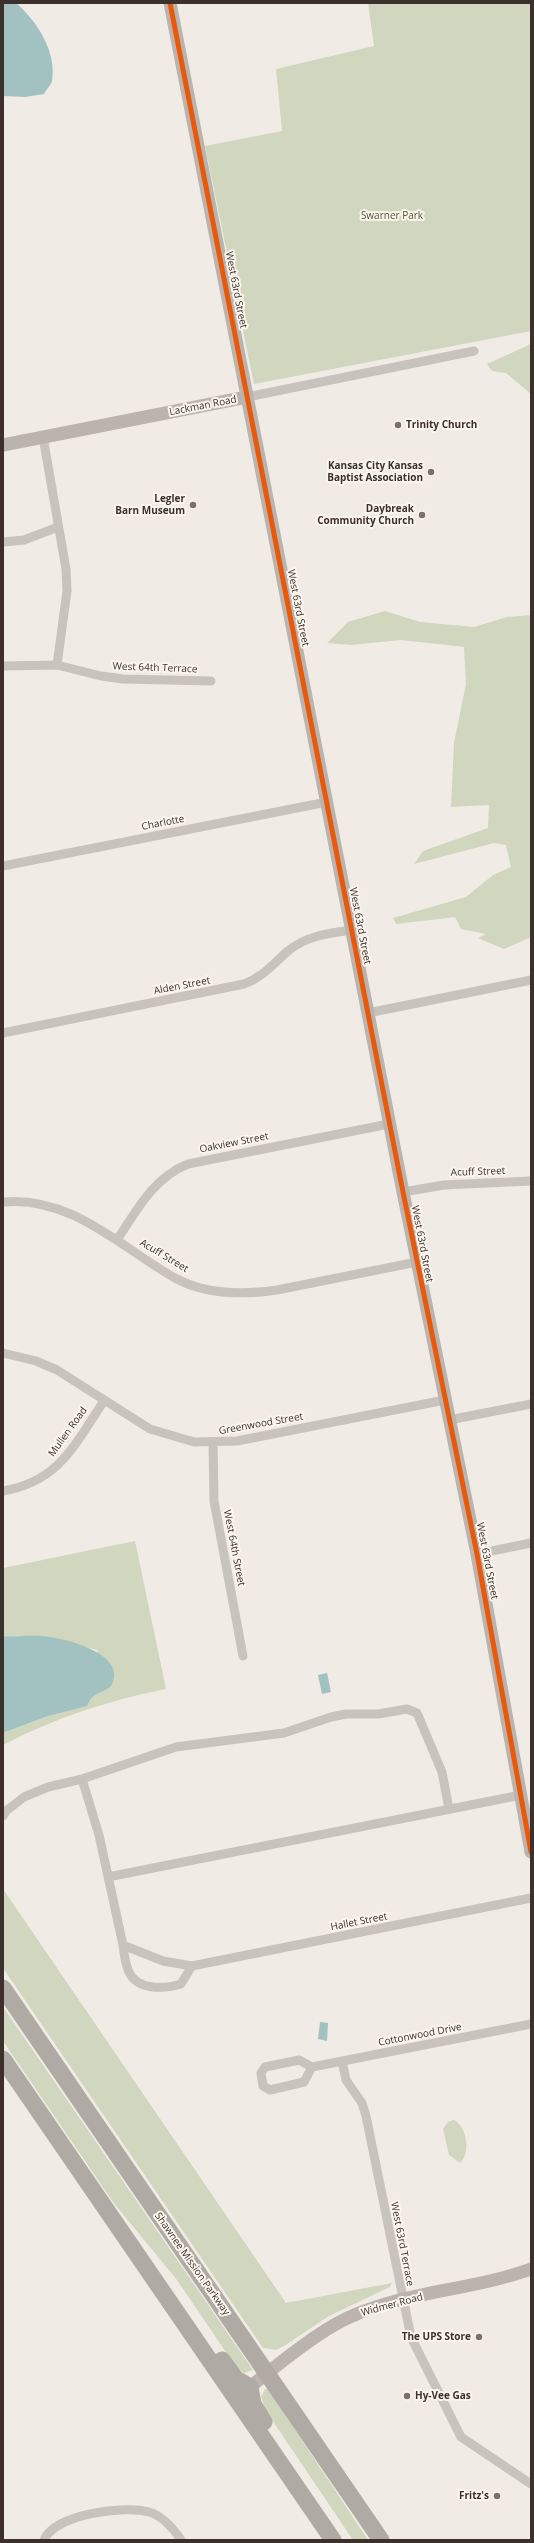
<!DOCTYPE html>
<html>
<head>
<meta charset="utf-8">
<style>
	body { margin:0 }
	#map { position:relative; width:534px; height:2543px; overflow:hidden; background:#f0ebe5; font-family:"Open Sans",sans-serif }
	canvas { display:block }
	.frame { position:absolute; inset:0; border:4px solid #3b302b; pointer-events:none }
</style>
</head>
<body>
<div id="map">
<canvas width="534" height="2543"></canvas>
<div class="frame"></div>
</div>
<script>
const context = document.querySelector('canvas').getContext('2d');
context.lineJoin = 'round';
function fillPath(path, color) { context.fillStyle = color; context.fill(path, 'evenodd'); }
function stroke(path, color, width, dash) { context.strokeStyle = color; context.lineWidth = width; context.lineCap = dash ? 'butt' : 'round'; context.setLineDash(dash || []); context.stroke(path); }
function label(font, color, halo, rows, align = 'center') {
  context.font = font + ' "Open Sans",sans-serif'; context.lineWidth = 4; context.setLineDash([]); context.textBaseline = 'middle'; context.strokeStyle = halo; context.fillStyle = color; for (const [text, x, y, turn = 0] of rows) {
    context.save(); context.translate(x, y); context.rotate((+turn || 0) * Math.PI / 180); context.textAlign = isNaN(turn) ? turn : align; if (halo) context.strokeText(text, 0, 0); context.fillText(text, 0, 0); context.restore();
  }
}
fillPath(new Path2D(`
	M368,3h163v328l-277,53 -49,-238 77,-15 -6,-62 98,-23z
	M531,344v50l-25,-21 -14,-2 -5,-7z
	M385,611l35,11 54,5 33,-10 24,-2v322l-27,12 -26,-11 8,-4 -25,-5 -6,-12 -59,7 -3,-6 73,-21 27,-22 18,-8 -5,-22 -12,-2 -80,21 9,-13 65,-23 1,-23 -38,2 3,-64 12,-59 -2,-37 -63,-7 -50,5 -24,-2 21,-21z
	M135,1541l31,148c-56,11 -112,29 -163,56v-12l45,-17 39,-11 6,-9 15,-7 -11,-39 -54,-14h-40v-68z
	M3,1889l283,414 106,-20 -2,4 -61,29 -45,30 -8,4 -13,-2 -260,-380z
	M3,2007l250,363 -9,3 -8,-6 -59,-87 -64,-78 -110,-161z
	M454,2120c13,7 17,33 6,43l-11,-8 -6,-26 5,-7z
	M265,2389h3l100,151h-15l-87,-129 -5,-14z`), '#d1d6bf');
fillPath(new Path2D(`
	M3,3h13c21,18 41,49 36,78 -1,4 -6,9 -8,13l-19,3 -22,-1z
	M3,1636c13,1 26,-1 40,0 20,2 81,16 70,46 -3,9 -13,9 -19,14 -3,2 -5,6 -7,10l-39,10 -45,17z
	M327,1673l4,19 -9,2 -4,-19z
	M320,2022l8,1 -1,18 -9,-2z`), '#a1c2c1');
stroke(new Path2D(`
	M247,397l227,-46
	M43,437l23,132 1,22 -10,74
	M3,542l21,-2 34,-13
	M3,666l54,-1 44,11 22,3 88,2
	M3,866l324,-64
	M368,1013l163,-33
	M3,1033l241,-49c19,-7 29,-20 44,-33 18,-15 41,-18 64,-21
	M403,1192l41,-7 87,-4
	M3,1202c69,-6 117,45 172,76 31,17 68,17 102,12l140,-28
	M117,1240c20,-30 36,-62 71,-76l201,-40
	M3,1353l33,8 21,9 93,59 44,13 43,-1 208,-41
	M449,1420l82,-16
	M213,1443l1,58 29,155
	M3,1491c57,-10 71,-46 101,-90
	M477,1554l54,-11
	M82,1779l17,56 24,110 40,16 29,5 339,-68
	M3,1816l3,-5 18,-14 24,-10 34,-8 94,-32 108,-14 47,-16 15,-3h32l29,-5 10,4 25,59 7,37
	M108,1877l413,-82
	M123,1945c1,8 2,17 5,25 8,21 36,19 53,14l11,-18
	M342,2061l4,19 16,23 4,13 45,221 50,100 70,47
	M312,2067l-8,15 -34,8 -7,-4 -2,-13 4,-6 34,-7 13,7 219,-43
	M44,2540c11,-26 80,-35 105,-28 14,4 24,16 32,28`), '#c9c3be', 9);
stroke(new Path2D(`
	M170,3l233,1189 74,362 54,298
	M3,445l244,-48
	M250,2387c27,-22 71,-58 102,-71 56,-25 121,-26 179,-47`), '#bab3ae', 13);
stroke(new Path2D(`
	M3,1988l378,552
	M3,2059l330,481
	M222,2360l14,19 14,8 3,17 11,18`), '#afaaa4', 17);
stroke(new Path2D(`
	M170,3l233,1189 74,362 54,298`), '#e8590c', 5);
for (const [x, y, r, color] of [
	[398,425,4,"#7a716c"],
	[431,472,4,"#7a716c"],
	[193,505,4,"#7a716c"],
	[422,515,4,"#7a716c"],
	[479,2337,4,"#7a716c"],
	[407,2396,4,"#7a716c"],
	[497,2496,4,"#7a716c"]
]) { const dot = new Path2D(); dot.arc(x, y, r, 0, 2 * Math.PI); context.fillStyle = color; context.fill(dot); stroke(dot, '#fbf5ee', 1.5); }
label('10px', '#4a5a2e', '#fbf5ee', [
	["Swarner Park",392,216]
]);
label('10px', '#3b302b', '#fbf5ee', [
	["West 63rd Street",236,290,79],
	["Lackman Road",203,406,-11],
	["West 63rd Street",298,608,79],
	["West 64th Terrace",155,668,2],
	["Charlotte",163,823,-11],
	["West 63rd Street",360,926,79],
	["Alden Street",182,986,-11],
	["Oakview Street",234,1143,-11],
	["Acuff Street",478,1172,-2],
	["West 63rd Street",422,1244,79],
	["Acuff Street",164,1256,31],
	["Greenwood Street",261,1424,-10],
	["Mullen Road",68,1432,-54],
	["West 64th Street",234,1548,79],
	["West 63rd Street",487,1561,79],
	["Hallet Street",359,1922,-11],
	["Cottonwood Drive",420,2035,-11],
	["West 63rd Terrace",402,2244,79],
	["Shawnee Mission Parkway",192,2264,55],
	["Widmer Road",392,2305,-15]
]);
label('bold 10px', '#3b302b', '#fbf5ee', [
	["Trinity Church",406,425,"left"],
	["Kansas City Kansas",423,466],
	["Baptist Association",423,478],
	["Legler",185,499],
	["Barn Museum",185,511],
	["Daybreak",414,509],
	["Community Church",414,521],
	["The UPS Store",471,2337],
	["Hy-Vee Gas",415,2396,"left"],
	["Fritz's",489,2496]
], 'right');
</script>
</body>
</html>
